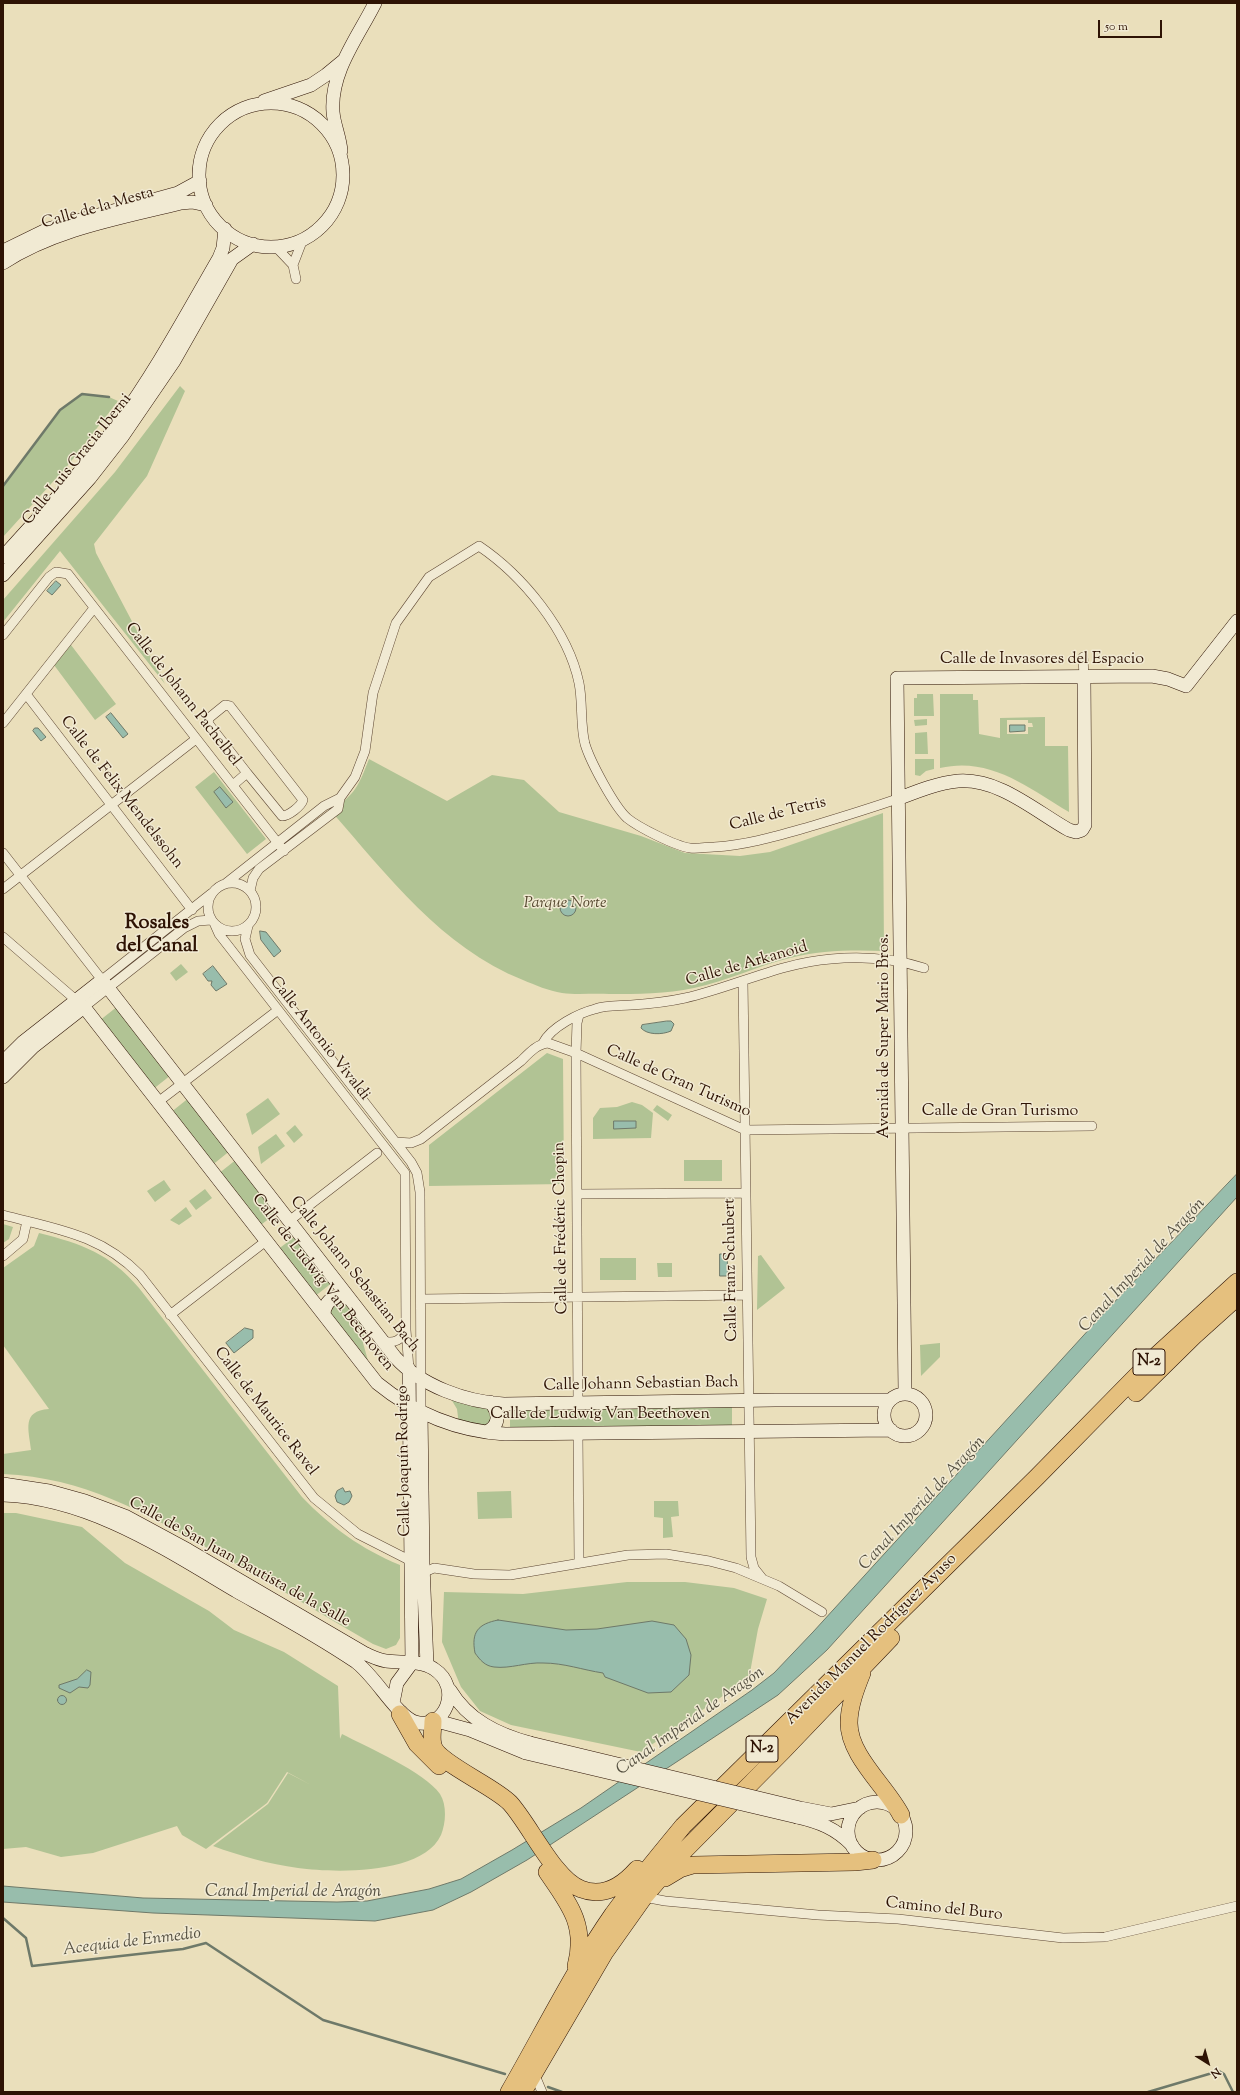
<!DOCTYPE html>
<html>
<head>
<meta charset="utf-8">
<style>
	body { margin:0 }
	#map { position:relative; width:1240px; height:2095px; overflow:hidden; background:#eadfbb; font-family:"Sorts Mill Goudy",serif }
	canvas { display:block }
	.frame { position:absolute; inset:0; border:4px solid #2e1304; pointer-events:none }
	.north { position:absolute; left:1188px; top:2043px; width:40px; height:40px; -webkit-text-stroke:3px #f1ead3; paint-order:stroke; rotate:143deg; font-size:11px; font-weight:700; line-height:16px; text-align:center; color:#2e1304 }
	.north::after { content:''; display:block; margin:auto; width:14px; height:18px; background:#2e1304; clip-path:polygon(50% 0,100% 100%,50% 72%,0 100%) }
	.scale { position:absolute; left:1098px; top:20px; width:64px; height:18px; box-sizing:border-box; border:2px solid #2e1304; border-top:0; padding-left:5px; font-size:12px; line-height:14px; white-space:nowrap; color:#2e1304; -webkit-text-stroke:3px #f1ead3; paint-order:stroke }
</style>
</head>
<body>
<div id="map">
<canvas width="1240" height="2095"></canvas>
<div class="frame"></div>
<div class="north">N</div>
<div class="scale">50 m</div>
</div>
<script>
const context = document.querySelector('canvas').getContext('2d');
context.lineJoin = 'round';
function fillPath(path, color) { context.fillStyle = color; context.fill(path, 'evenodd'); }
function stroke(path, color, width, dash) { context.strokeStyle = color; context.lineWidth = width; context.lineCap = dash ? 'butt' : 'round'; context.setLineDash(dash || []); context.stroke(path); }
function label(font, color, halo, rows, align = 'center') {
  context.font = font + ' "Sorts Mill Goudy",serif'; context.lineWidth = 3; context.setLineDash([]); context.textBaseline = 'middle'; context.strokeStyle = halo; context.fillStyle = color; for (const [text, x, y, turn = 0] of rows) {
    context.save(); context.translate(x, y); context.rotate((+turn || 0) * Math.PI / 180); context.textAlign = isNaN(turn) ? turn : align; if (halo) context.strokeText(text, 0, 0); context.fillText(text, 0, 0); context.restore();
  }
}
fillPath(new Path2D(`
	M180,386l5,5 -38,85 -53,68 2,9 69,131 -105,-133 -57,71v-22l112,-128z
	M82,394l27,3 9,4 -49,63 -66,73v-51l57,-76z
	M71,645l45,59 -21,16 -41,-55z
	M917,694h16l1,22h-20v-18h3z
	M940,694h33v6h5l1,34 21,4v-20l45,-1v29h23l1,66c-40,-24 -79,-56 -129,-44zM1028,720v3h4l1,4h-5v7h-21v-14z
	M927,719v6l-12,1 -1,-6z
	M927,732l1,22h-13v-21z
	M369,759l78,42 45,-26 32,5 35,32 82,24 44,17 55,3 30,-4 113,-39 1,138c-31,-1 -63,-1 -94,7 -33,8 -63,23 -96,30 -28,6 -56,6 -85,6 -15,-1 -32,1 -47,-1 -13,-2 -27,-8 -39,-13 -82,-33 -135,-104 -192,-169 25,-18 27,-24 38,-52z
	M915,759h19v10l-8,2 -6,5 -5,-1z
	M214,772l52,67 -19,15 -52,-67z
	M181,964l7,8 -12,9 -6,-8z
	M118,1006l53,69 -19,15 -53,-69z
	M547,1053l16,6 1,125 -135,2v-41z
	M190,1097l41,53 -20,16 -41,-53z
	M268,1098l12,16 -28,21 -6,-21z
	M632,1102l10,3 11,8 -2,25 -58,1v-21l7,-10 17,-1z
	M657,1105l15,10 -4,6 -15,-11z
	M295,1125l8,10 -9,8 -8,-10z
	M276,1134l9,12 -24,18 -3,-17z
	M237,1159l41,53 -20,15 -40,-53z
	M684,1160h38v21h-38z
	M164,1180l7,10 -16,12 -8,-11z
	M205,1189l7,9 -16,12 -7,-9z
	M186,1207l6,9 -13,9 -9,-5z
	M3,1224l10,3 -4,12 -6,4z
	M39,1233c43,11 70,20 100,55l163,209c29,30 59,52 98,68v73l-4,7 -10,4 -13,-5c-54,-31 -107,-64 -162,-94 -70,-39 -126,-72 -208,-76v-20l28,-4c-2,-20 -10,-39 18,-41l-46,-64v-77l31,-22z
	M297,1235l36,47 -19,15 -37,-47z
	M761,1255l24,33 -28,22 1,-54z
	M600,1258h36v22h-36z
	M657,1263h15v14h-14z
	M341,1298l24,24 -2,21 6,21 -39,-46 -1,-11z
	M940,1343v14l-19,19 -1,-31z
	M448,1394l45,16 -3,17 -31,-2 -2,-16z
	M732,1404v24l-222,2v-23z
	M511,1491l1,27 -34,1 -1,-27z
	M654,1501h24l1,15 -8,1 2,20 -10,1v-20l-9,-1z
	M3,1513h13l66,14 43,36 84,48 25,19 50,22 54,34 2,53 2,-5c25,13 83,38 98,60 7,11 6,29 1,41 -18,40 -106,38 -143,33 -29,-4 -58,-12 -85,-22l55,-42 20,-31 23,12 -24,-13 -20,31 -61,46 -24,-14 -5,-9 -84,27 -32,4 -35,-10 -23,2z
	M627,1582h58l49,6 33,11 -9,30 -9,49 -108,74 -130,-27 -31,-14 -19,-24 -19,-45 2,-50 79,2z`), '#b1c394');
const water = new Path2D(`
	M56,581l5,4 -9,10 -5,-4z
	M111,713l17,21 -5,4 -17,-21z
	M1010,725h15v6l-15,1z
	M35,728h3l8,9 -5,4 -8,-10z
	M220,787l13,15 -7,6 -12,-16z
	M560 908a8 8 0 1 1 16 0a8 8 0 1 1-16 0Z
	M260,931l6,1 15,19 -7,6 -13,-17z
	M213,966l14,18 -11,7 -5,-6 1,-4h-4l-5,-7z
	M667,1021h4l3,3 -3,7c-9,4 -24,4 -30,-3l1,-3z
	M614,1121h22v7l-22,1z
	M1237,1174v23l-410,453 -49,45 -144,95 -107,70 -56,32 -38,18 -58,11 -222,-8 -150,-11v-16l140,12 194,4 30,-1 62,-12 32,-10 51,-29 69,-42 171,-118 22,-17 39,-41 291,-319z
	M720,1254h7l1,22h-8z
	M245,1328l8,2v8l-19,15 -8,-10z
	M343,1488l2,4 5,-1 2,5 -3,6 -5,3 -7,-3 -2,-6 2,-5z
	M498,1620l68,10 31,-1 55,-8 22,4 12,14 5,16 -2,20 -18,17 -23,1 -43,-16 -2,-4c-20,-3 -39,-10 -60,-10 -16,-1 -33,6 -49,4 -9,-1 -14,-7 -19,-14 -4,-21 3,-29 23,-33z
	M87,1670l4,2 -1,13 -2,3 -9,-1 -9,6 -11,-5v-3l18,-6z
	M57.5 1700a4.5 4.5 0 1 1 9 0a4.5 4.5 0 1 1-9 0Z`);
fillPath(water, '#98bdac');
stroke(water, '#6e7969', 1);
stroke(new Path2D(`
	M3,486l57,-76 22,-16 27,3
	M3,1918l23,20 6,28 151,-17 23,-6 117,77 182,54
	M548,2087l14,5
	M1148,2092l71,-21 5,3 9,18`), '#6e7969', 2.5);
const street = new Path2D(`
	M275,246l18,19 3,14
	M293,265l10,-26
	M3,635l46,-58 7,-5 12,2 216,277
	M1083,657l1,20
	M26,694l166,216
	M3,723l91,-115
	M233,785l14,-12 35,43c7,0 19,-10 21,-16l-73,-94 -5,-1 -16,13 -1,5 39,50
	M3,853l99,127 110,-87
	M208 907a24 24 0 1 1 48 0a24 24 0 1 1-48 0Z
	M225,884l99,-78 16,-8 15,-21 10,-26 8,-58 23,-70 33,-46 50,-31c43,29 89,84 100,137 4,20 1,42 6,61 5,17 29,62 42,74 11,9 48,28 63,30 8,1 17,-1 24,-1 34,-2 66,-12 98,-21 30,-9 59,-18 88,-28
	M3,889l193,-150
	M250,891l3,-13 6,-9 79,-60 2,-11
	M215,925l4,9 186,239 1,157 3,39
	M248,926l-3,13 5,16 161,207 6,11 3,19 1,220
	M3,937l81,70 100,-79 14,-7 13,-1
	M743,981l8,576 3,11 8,10
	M543,1043c8,-16 36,-30 52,-34 11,-4 24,-3 36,-4 18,-1 36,-3 54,-7 49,-11 95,-35 146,-39 31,-3 62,-1 93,9
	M158,1102l120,-92
	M396,1142l15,1 10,-4 100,-78c8,-8 16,-17 27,-18l28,10 169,77 347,-4
	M577,1194l168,-1
	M3,1215c53,14 97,19 137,60l174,223 44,36 53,27
	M289,1221l88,-68
	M3,1256l20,-17 4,-18
	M421,1299l326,-4
	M170,1315l96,-74
	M383,1341c12,3 18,-1 23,-11
	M578,1402l-2,-349 1,-30 2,-8
	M578,1433l1,130
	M425,1572l9,-4 40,6 36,1 118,-20 38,-1 43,7 27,7 43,18 43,26
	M644,1897l21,4 153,14 80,4 165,19 42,-1 132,-31
	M534,2073l8,19`);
const secondary = new Path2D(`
	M264,101l47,-16 15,-10 17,-14
	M199 175a72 72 0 1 1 144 0a72 72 0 1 1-144 0Z
	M341,151c-1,-14 -7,-26 -8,-39 -3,-40 25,-75 42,-109
	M3,251l45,-22 130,-36 22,-12
	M3,263c52,-34 118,-45 178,-60l11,-1 14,3
	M3,557c38,-43 79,-84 113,-131 39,-53 70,-111 103,-168l4,-10 2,-19
	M3,575l87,-97 32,-41 52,-76 58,-102 21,-15
	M900,798c18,-7 38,-15 58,-17 41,-3 77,30 111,49l7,2 6,-2 3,-5 -1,-148
	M3,1062l20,-20 79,-62 293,377c26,29 71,45 109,47l271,-4h115
	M3,1077l30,-30 51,-40 293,376c38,31 79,48 128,51l386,-4
	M324,1315c0,-10 5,-16 14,-19l12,3
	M409,1369l3,295
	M905,1393l-8,-715 255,-2 16,3 18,7 51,-65
	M884 1415a21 21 0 1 1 42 0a21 21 0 1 1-42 0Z
	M421,1412l2,153 4,100
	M486,1432c14,-6 14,-19 4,-30
	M3,1484l46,7 36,10 40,15 63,34 178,104c7,3 13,6 20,7 15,2 35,-1 48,8 29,19 11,62 -19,53 -19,-7 -39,-45 -59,-60 -38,-26 -79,-48 -120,-71 -71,-42 -147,-93 -233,-96
	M450,1690c18,30 47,44 80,53
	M393,1703l4,-20 14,-19
	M433,1720l37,10 56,23
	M848 1831a29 29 0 1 1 58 0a29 29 0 1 1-58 0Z
	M800,1808l31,6 29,-6
	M797,1817c22,5 38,11 55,28`);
const highway = new Path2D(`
	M1136,1393l58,-57 40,-36
	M862,1673c-6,15 -13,33 -13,50 0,33 37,63 52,92
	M400,1714l17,30 22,22
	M433,1721c0,8 -2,17 0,24 3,17 61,41 77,58 20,22 45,77 71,86 22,9 42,-4 56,-20
	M547,1872c22,32 40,53 29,94
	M665,1878l15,-9 13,-4 162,-3 18,-2
	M509,2092c34,-59 65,-122 104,-178 22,-30 46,-59 70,-88l354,-349 120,-122 80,-73
	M523,2092l82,-140 39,-55 35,-41 104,-105 108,-113`);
stroke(street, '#5d4632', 10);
stroke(secondary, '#2e1304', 14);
stroke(highway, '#2e1304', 18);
stroke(street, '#f1ead3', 9);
stroke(secondary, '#f1ead3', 13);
stroke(highway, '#e5c07e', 17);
const secondaryBridge = new Path2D(`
	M530,1743l270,65
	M526,1753l271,64`);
stroke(secondaryBridge, '#2e1304', 14, []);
stroke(secondaryBridge, '#f1ead3', 13);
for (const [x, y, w] of [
	[1149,1362,32],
	[762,1749,32]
]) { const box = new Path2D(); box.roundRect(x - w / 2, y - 13, w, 26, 3); context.fillStyle = '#f1ead3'; context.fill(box); stroke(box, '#2e1304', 1); }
label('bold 15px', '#2e1304', null, [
	["N-2",1149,1362],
	["N-2",762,1749]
]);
label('16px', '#2e1304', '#f1ead3', [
	["Calle de la Mesta",98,209,-16],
	["Calle Luis Gracia Iberni",78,460,-51],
	["Calle de Invasores del Espacio",1042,660],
	["Calle de Johann Pachelbel",182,695,52],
	["Calle de Felix Mendelssohn",121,793,52],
	["Calle de Tetris",778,815,-14],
	["Calle de Arkanoid",747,965,-16],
	["Avenida de Super Mario Bros.",885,1036,-90],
	["Calle Antonio Vivaldi",319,1039,52],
	["Calle de Gran Turismo",678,1082,24],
	["Calle de Gran Turismo",1000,1112],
	["Calle de Frédéric Chopin",562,1228,-91],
	["Calle Franz Schubert",732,1270,-91],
	["Calle Johann Sebastian Bach",354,1275,51],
	["Calle de Ludwig Van Beethoven",322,1283,52],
	["Calle Johann Sebastian Bach",641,1385,-1],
	["Calle de Maurice Ravel",265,1412,52],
	["Calle de Ludwig Van Beethoven",600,1415],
	["Calle Joaquín Rodrigo",405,1461,-91],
	["Calle de San Juan Bautista de la Salle",239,1563,29],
	["Avenida Manuel Rodríguez Ayuso",872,1640,-45],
	["Camino del Buro",944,1910,6]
]);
label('italic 16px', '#55482f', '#f1ead3', [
	["Parque Norte",565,904]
]);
label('italic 17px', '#534e3f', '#f1ead3', [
	["Canal Imperial de Aragón",1143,1266,-47],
	["Canal Imperial de Aragón",923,1504,-47],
	["Canal Imperial de Aragón",691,1722,-35],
	["Canal Imperial de Aragón",293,1893],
	["Acequia de Enmedio",132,1943,-7]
]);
label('bold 20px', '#2e1304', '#f1ead3', [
	["Rosales",157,925],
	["del Canal",157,948]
]);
</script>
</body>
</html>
